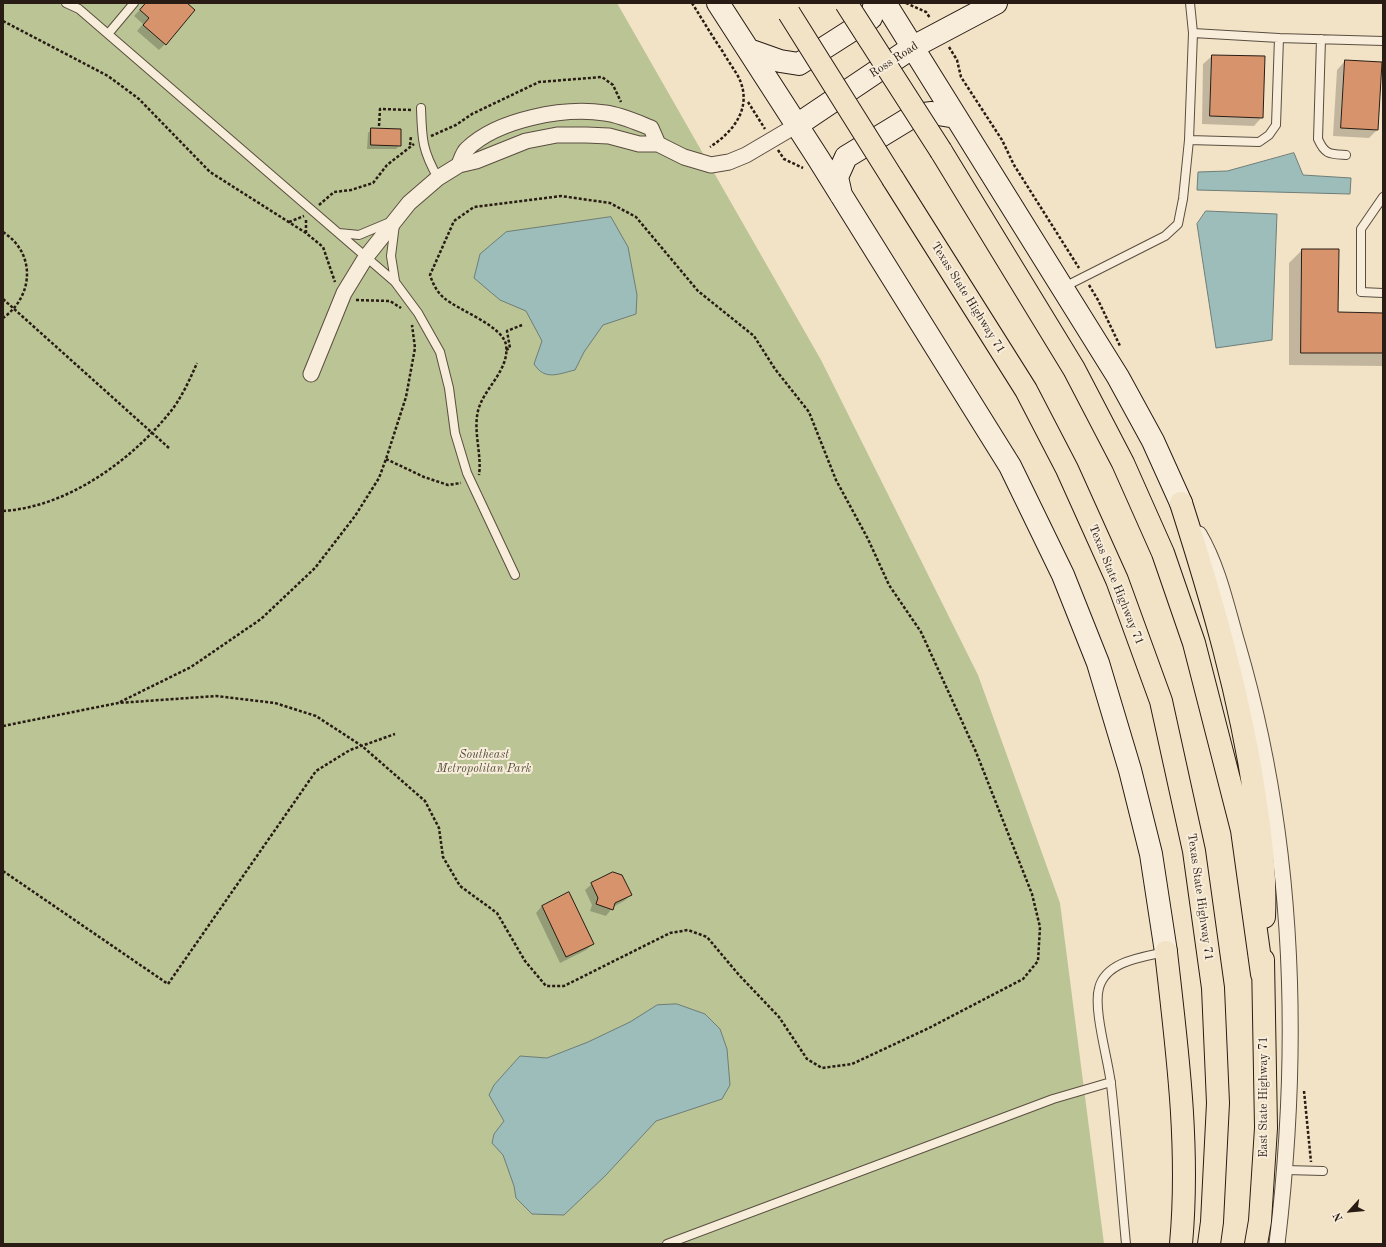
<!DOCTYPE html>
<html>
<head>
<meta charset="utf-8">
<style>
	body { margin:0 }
	#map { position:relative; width:1386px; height:1247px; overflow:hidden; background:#f2e3c6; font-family:"Old Standard TT",serif }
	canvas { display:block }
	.frame { position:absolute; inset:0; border:4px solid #281c14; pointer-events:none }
	.north { position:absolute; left:1330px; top:1191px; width:40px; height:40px; -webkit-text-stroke:3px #f7edda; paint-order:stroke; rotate:243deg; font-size:11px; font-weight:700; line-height:16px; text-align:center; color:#281c14 }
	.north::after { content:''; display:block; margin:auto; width:14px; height:18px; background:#281c14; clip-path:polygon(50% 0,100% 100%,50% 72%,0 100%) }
</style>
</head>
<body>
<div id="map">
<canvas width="1386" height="1247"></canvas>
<div class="frame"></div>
<div class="north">N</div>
</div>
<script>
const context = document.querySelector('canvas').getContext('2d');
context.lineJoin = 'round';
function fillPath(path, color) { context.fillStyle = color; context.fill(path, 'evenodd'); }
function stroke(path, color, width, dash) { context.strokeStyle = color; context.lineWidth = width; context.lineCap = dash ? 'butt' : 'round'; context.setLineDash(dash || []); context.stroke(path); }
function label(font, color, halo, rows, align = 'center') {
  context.font = font + ' "Old Standard TT",serif'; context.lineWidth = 4; context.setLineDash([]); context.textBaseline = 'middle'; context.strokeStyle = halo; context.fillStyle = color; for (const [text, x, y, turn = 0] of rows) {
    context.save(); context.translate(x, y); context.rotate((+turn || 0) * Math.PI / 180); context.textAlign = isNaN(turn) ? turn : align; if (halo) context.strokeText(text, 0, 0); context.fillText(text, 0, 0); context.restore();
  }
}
fillPath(new Path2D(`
	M3,3h614l204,357 157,315 82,228 44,341h-1101z`), '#bac495');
const water = new Path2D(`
	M1294,153l9,22 48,3 -1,16 -153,-4 1,-18 29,-1z
	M1206,211l71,3 -5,126 -56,8 -19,-124z
	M611,217l17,30 9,48 -1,19 -33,11 -19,27 -9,18c-17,4 -30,11 -41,-6l8,-23 -16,-30 -26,-11 -26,-22 6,-24 26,-22z
	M677,1004l28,10 15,15 7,20 3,36 -8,14 -66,22 -50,54 -42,40 -32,-1 -16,-16 -2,-12 -11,-31 -11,-12 2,-9 10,-13 -15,-26 5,-10 26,-29 27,2 41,-16 42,-20 27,-17z`);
fillPath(water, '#9cbdba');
stroke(water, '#6e7d78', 1);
fillPath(new Path2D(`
	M146,3h39l-20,41 -6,6 -22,-19 6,-7 -9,-8z
	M1212,56l52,1 -2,60 -8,9 -52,-2 1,-60z
	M1345,61l32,69 -8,8 -36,-2 4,-66z
	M372,129l28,16 -4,4h-29l1,-16z
	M1302,250h36l-1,63 46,1v52l-94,-1v-102z
	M592,884l39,11 -7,6 -11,6 -7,9 -16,-5 2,-6 -7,-15z
	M569,894l24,50 -7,6 -26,13 -24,-50 6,-7z`), '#0003');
const building = new Path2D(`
	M146,3h41l8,7 -29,35 -23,-20 6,-7 -9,-8z
	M1212,55l53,1 -2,62 -53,-2z
	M1345,60l37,2 -4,68 -37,-2z
	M371,128l30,1v17l-30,-1z
	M1302,249h37l-1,63 45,1v40h-82z
	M613,872l9,3 10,20 -17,8 -2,7 -17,-6 2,-6 -7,-15z
	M569,892l25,52 -28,13 -24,-51z`);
fillPath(building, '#d7936c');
stroke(building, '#281c14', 1);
const lane = new Path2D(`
	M66,3l13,6 316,273 23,31 22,39 9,36 6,45 12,40 48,102
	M108,34l26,-31
	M1279,38l104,3
	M1321,39l-3,100c7,16 12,15 28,16
	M421,108c1,31 1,42 17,70
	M1189,140l70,2 10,-7 7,-10 3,-87 -86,-5
	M1383,197l-22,32v63l22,1
	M339,233l20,2 31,-13
	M395,281l-4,-25 4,-32
	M1064,287l101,-51 13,-12 5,-25 6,-59 4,-107 -3,-30
	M1286,1170l37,1
	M667,1244l386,-145 58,-17
	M1126,1244c-5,-53 -9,-107 -15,-160 -3,-25 -18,-75 -12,-96 7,-27 44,-31 66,-36`);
const street = new Path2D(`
	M459,165c2,-5 4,-13 8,-16 31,-30 97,-42 138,-36 16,2 31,9 46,15l7,16
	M311,374l33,-81 22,-36 43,-54 29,-25 21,-13 17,-4 50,-20 31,-6h29l23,1 30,8h19l26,13 27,8 18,-3 17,-7 51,-30
	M1199,534c20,34 28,75 39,112 57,195 63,398 39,598`);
const secondary = new Path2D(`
	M718,3l100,155 192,308 53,109 35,88 32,107 21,84 15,98
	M885,3l233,374 35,64 28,62
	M749,50l31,11 19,3 72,-46 4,-15
	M797,125l116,-78 83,-44
	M841,195l-4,-18 9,-20 69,-42 17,-2 24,4`);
const highway = new Path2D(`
	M941,151l133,218 49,94 40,90 31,90 48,187 20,144
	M893,179l133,211 41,79 50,111 44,121 33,150 19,137 5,115 -6,119 -3,22
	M1181,503c31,97 59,193 74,294 6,40 11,80 9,120
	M1166,952c11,97 24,194 15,292
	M1256,1244l4,-23 6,-93 -3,-168`);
stroke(lane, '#5a4e40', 10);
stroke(street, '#5a4e40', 17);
stroke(secondary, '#281c14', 24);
stroke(highway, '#281c14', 24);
stroke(new Path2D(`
	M692,3c10,16 20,33 31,49 5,9 11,17 16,26 14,30 -6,54 -29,69
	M906,3l20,9 4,6
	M3,21l105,55 31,23 71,73 96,61 17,14 12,35
	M949,47l8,13 4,17 41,63 12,25 65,103
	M748,102l17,27
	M379,126l1,-17 32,1
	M431,136l25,-11 16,-11 67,-32 63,-5 11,8 8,17
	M410,145l1,-9
	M778,150l6,9 19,9
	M319,205l15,-13 17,-2 22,-7 14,-18 27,-21
	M289,222l15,-6
	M3,232c33,21 31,64 0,86
	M306,233v-15
	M1089,285l9,15 22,46
	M3,299l166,149
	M356,300l34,1 11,7
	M506,350l4,-2 -3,-17 15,-6
	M386,459l38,18 24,8 13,-2
	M3,511c65,-4 129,-51 168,-100 11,-14 19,-32 26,-48
	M120,702l71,-35 70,-48 54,-51 40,-52 24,-38 7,-19 20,-62 9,-49 -3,-23
	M3,726l115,-23 98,-7 59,7 41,13 46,30 63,55 14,27 4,29 17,29 37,27 28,48 21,25h18l106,-53 18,-3 19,7 32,38 40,42 28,42 15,9 30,-4 77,-36 94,-49 15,-18 2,-34 -8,-33 -56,-142 -55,-120 -32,-47 -21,-46 -32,-59 -27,-68 -34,-43 -21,-33 -56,-45 -62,-74 -26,-14 -49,-7 -87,11 -20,14 -24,54c3,9 7,17 14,23 14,12 59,28 62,47 4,25 -23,44 -28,66 -5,21 4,43 1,64
	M3,871l165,113 148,-213 34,-21 45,-16
	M1304,1091l7,71`), '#281c14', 2.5, [3, 2]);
stroke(lane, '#f7edda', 8);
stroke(street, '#f7edda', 15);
stroke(secondary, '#f7edda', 22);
stroke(highway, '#f2e3c6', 22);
const highwayBridge = new Path2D(`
	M846,3l95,148
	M789,13l104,166`);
stroke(highwayBridge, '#281c14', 24, []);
stroke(highwayBridge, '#f2e3c6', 22);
label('12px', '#281c14', '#f7edda', [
	["Ross Road",894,60,-33],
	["Texas State Highway 71",968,298,58],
	["Texas State Highway 71",1116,585,68],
	["Texas State Highway 71",1200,897,82],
	["East State Highway 71",1264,1097,-90]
]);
label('italic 12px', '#544e3b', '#f7edda', [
	["Southeast",484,755],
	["Metropolitan Park",484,769]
]);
</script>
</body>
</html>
